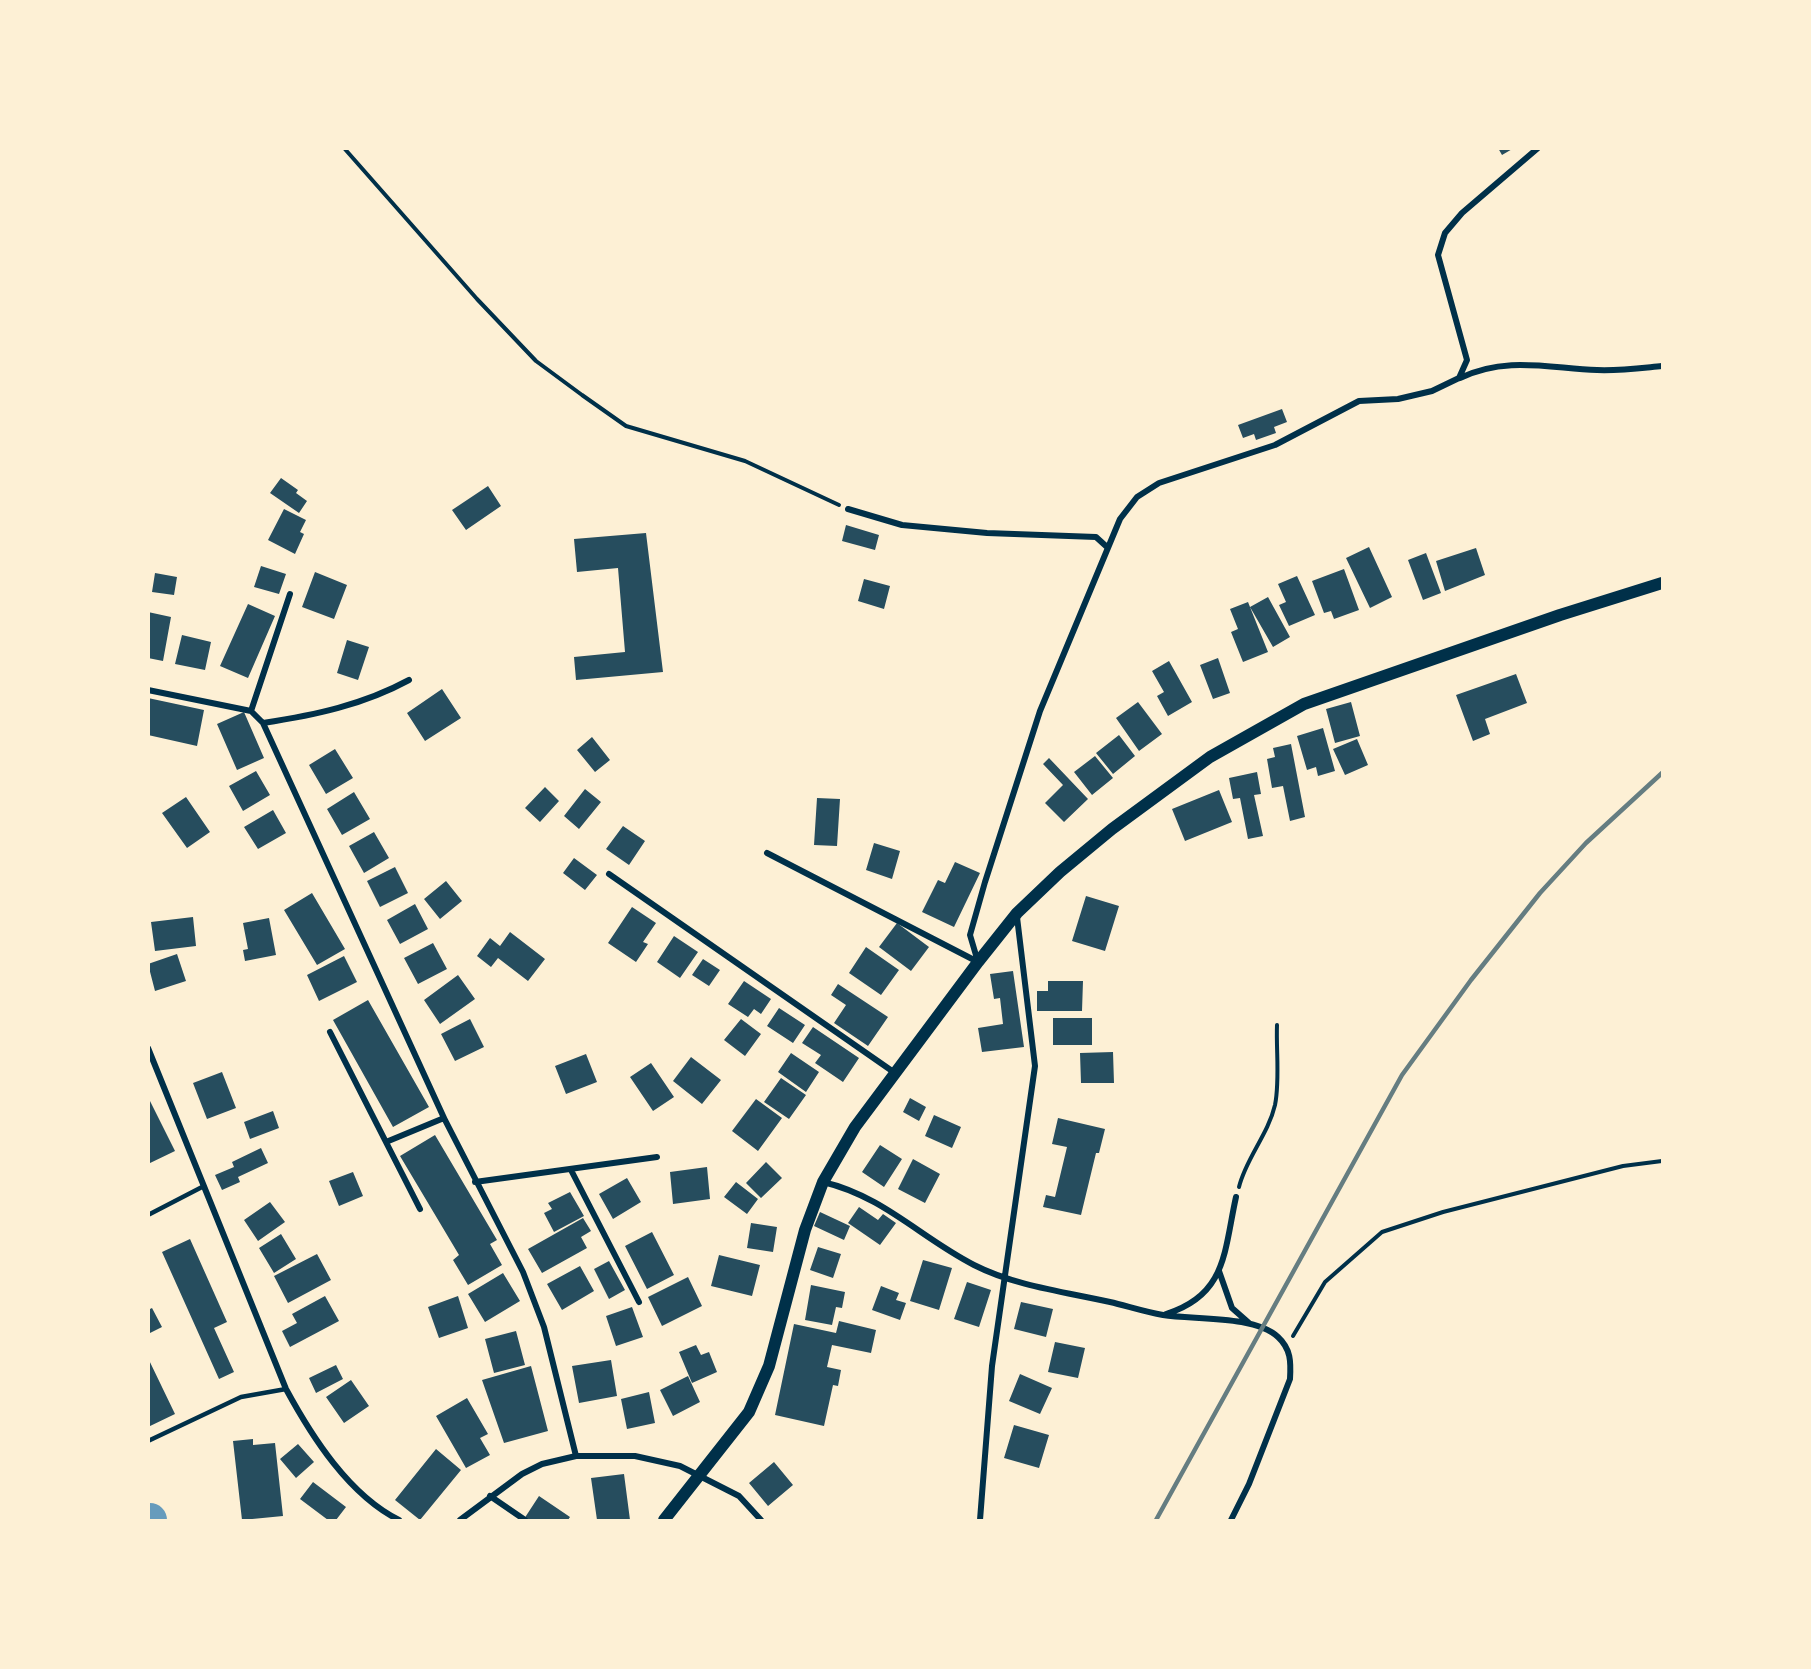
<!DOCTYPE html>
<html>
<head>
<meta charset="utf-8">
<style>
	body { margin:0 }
	#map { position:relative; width:1811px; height:1669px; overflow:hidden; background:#fdf0d5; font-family:Mulish,sans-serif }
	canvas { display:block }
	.frame { position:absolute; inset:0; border:150px solid #fdf0d5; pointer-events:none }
</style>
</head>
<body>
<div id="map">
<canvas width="1811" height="1669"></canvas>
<div class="frame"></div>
</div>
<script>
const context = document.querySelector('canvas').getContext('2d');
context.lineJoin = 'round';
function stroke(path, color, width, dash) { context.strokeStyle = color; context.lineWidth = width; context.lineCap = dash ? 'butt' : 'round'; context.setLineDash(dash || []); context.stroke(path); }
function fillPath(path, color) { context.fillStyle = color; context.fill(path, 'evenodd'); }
stroke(new Path2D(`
	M148,1520h2`), '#669bbc', 34);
fillPath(new Path2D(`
	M1498,148h16l-12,7z
	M1282,409l5,13 -13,5 2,6 -20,7 -2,-6 -11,4 -5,-13z
	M281,478l17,12 -2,3 11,8 -8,12 -29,-20z
	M488,486l13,20 -35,24 -14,-20z
	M284,509l22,11 -6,12 4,2 -9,20 -27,-14z
	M846,525l33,10 -4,15 -33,-9z
	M646,533l17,139 -87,8 -2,-23 51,-5 -7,-84 -41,4 -3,-33z
	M1369,547l23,50 -22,11 -24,-50z
	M1476,548l9,27 -40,16 -9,-30z
	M1426,553l15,40 -18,7 -15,-40z
	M261,566l25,8 -7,20 -25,-7z
	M1344,569l15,41 -25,9 -3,-8 -7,2 -12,-32z
	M315,572l32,13 -13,34 -32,-12z
	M155,573l22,4 -3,18 -22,-3z
	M1297,576l18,39 -26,11 -10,-21 7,-3 -8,-18z
	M864,579l26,7 -6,23 -26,-8z
	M1268,597l22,40 -17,10 -23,-40 18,45 -25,10 -12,-30 7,-3 -8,-20 18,-7 2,5z
	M248,604l27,12 -27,62 -28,-12z
	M148,612l23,5 -8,44 -15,-3z
	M182,635l29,7 -6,28 -30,-6z
	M347,640l22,7 -11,33 -21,-7z
	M1218,658l12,35 -17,6 -13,-34z
	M1169,661l23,41 -24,14 -11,-20 7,-4 -12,-21z
	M1516,674l11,29 -42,16 5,15 -17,7 -17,-46z
	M442,689l19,29 -36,23 -18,-28z
	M148,698l56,12 -7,36 -49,-11z
	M1138,702l24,32 -23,17 -23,-33z
	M1351,702l9,34 -25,7 -9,-34z
	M244,712l20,46 -27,12 -20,-46z
	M1323,728l12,43 -17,5 -2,-9 -9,3 -10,-34z
	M1119,735l16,21 -22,18 -17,-21z
	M592,737l18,23 -15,12 -18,-22z
	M1357,739l11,26 -23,10 -12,-26z
	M1291,744l14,73 -15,4 -7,-35 -11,2 -5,-29 8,-2 -2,-9z
	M335,749l18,29 -27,16 -17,-29z
	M1095,756l18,22 -21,17 -18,-23z
	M1049,758l39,41 -24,23 -19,-19 18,-18 -20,-21z
	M256,771l14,24 -27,16 -14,-25z
	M1257,772l4,22 -7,1 9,41 -15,3 -8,-41 -7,1 -4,-21z
	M545,787l14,14 -19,21 -15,-14z
	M585,789l16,13 -22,27 -15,-13z
	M1219,790l13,32 -47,19 -13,-32z
	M354,792l16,27 -28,16 -15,-26z
	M186,797l24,35 -23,16 -25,-35z
	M817,798l23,1 -3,47 -23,-1z
	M273,810l13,23 -28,16 -14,-22z
	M623,826l22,15 -16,24 -23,-16z
	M374,832l15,26 -25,15 -15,-27z
	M874,843l26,8 -8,28 -26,-9z
	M574,858l23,17 -12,15 -22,-17z
	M955,862l25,11 -26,54 -32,-15 16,-32 7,3z
	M395,867l13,26 -28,14 -13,-26z
	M446,881l16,20 -22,18 -16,-20z
	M312,893l33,56 -28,16 -33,-55z
	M1086,896l33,10 -14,45 -33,-10z
	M415,904l13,25 -28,15 -13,-24z
	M632,907l24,16 -13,19 5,2 -12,18 -28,-19z
	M193,917l3,29 -41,5 -4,-29z
	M269,918l7,37 -31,6 -2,-11 5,-1 -5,-26z
	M897,923l32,24 -18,24 -32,-24z
	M510,932l35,27 -17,22 -30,-23 -7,9 -14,-11 13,-18 10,8z
	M674,936l24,16 -18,26 -23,-16z
	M433,943l14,26 -29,15 -14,-26z
	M866,947l33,23 -18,25 -32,-22z
	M177,954l9,27 -31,10 -7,-27z
	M344,956l13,26 -38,19 -12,-26z
	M703,959l17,11 -11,16 -17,-11z
	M1013,971l11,76 -42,5 -4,-24 25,-4 -3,-26 -6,1 -4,-25z
	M458,975l17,24 -35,25 -16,-24z
	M744,981l27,18 -10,15 -7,-5 -6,8 -20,-13z
	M1048,981h35l-1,30h-45v-20h11z
	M838,984l50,33 -20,29 -34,-23 12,-18 -15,-10z
	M368,1000l61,107 -36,20 -60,-107z
	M779,1008l26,17 -12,18 -26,-17z
	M1053,1018h39v27h-39z
	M470,1019l14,28 -29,14 -14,-27z
	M741,1019l20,15 -16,22 -21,-16z
	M813,1027l46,31 -16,24 -28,-19 6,-8 -19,-12z
	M1113,1052l1,31h-33l-1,-30z
	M791,1053l28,19 -13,20 -28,-20z
	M586,1054l11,28 -31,12 -11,-28z
	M691,1057l30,23 -19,24 -29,-23z
	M651,1063l23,34 -21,14 -23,-34z
	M222,1072l14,36 -29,11 -14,-36z
	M781,1078l25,17 -17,24 -25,-17z
	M148,1097l27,54 -27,13z
	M910,1098l16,9 -7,14 -16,-9z
	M756,1099l26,19 -24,33 -26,-20z
	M273,1111l6,17 -29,11 -6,-17z
	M934,1115l27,12 -9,21 -27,-12z
	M1058,1118l47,11 -6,24h-3l-15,62 -38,-8 3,-12 9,2 12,-50 -15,-3z
	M435,1135l62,105 -7,4 12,21 -34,20 -15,-25 6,-5 -59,-99z
	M880,1145l22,14 -18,28 -22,-15z
	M261,1148l7,15 -30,14 2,5 -18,8 -7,-15 19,-8 -2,-5z
	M913,1159l27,15 -15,29 -27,-14z
	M766,1162l16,16 -21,20 -15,-15z
	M707,1167l3,32 -37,5 -3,-32z
	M353,1172l10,24 -24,10 -10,-25z
	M627,1178l14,24 -28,17 -14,-25z
	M736,1182l22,17 -11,15 -23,-17z
	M570,1192l14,24 -30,16 -10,-19 8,-4 -4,-6z
	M270,1202l15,20 -27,19 -14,-21z
	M859,1207l19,13 5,-6 13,9 -16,22 -32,-22z
	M820,1212l30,14 -6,14 -30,-14z
	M583,1218l8,13 -10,6 6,11 -45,25 -14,-24z
	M751,1223l26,4 -4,25 -26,-4z
	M652,1232l22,43 -27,14 -22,-43z
	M281,1234l15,25 -22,14 -15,-25z
	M190,1239l37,83 -13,6 20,44 -15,7 -57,-127z
	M818,1247l23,7 -8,24 -23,-8z
	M317,1254l14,26 -43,23 -14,-27z
	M719,1255l41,10 -8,31 -41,-10z
	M923,1260l29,8 -13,42 -29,-9z
	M609,1261l16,29 -16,9 -15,-30z
	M580,1266l14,25 -32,19 -15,-26z
	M503,1273l17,28 -35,21 -17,-28z
	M688,1277l14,29 -40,20 -14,-29z
	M967,1282l24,8 -12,37 -25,-8z
	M811,1285l34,7 -3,16 -6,-1 -4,18 -27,-5z
	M881,1286l18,7 -3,7 10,3 -6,17 -28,-10z
	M325,1296l14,25 -49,26 -8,-16 15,-8 -5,-9z
	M458,1296l10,32 -29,10 -11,-31z
	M1021,1302l32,7 -7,28 -32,-8z
	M632,1307l11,30 -27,9 -10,-30z
	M152,1308l10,19 -14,7v-24z
	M839,1321l37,9 -5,23 -39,-8 -5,22 14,3 -3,16 -5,-1 -9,41 -49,-11 19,-91 42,9z
	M516,1331l9,34 -31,8 -9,-34z
	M1055,1342l30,6 -7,30 -30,-6z
	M696,1345l5,10 8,-3 8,20 -25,11 -13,-31z
	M148,1358l27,56 -27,13z
	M611,1360l6,36 -38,7 -7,-37z
	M336,1365l7,14 -27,14 -7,-15z
	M531,1366l17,65 -44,12 -22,-63z
	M1020,1374l32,14 -12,26 -31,-13z
	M688,1376l12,26 -27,14 -13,-26z
	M351,1380l18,26 -25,17 -18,-26z
	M649,1392l6,31 -28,6 -6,-30z
	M467,1398l21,36 -8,4 10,17 -24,13 -30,-52z
	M1014,1425l35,10 -10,33 -35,-10z
	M253,1439v6l22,-2 8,73 -41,4 -9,-79z
	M298,1444l16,18 -18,16 -16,-19z
	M436,1449l25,21 -41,50 -25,-20z
	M774,1462l19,23 -25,21 -19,-23z
	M624,1474l6,46h-33l-6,-42z
	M313,1482l33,25 -10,13h-8l-28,-21z
	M539,1496l31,21 -2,3 -44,-1z`), '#264d5e');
stroke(new Path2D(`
	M344,148l133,151 59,62 46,34 44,31 119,35 94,44
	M1239,1187c7,-29 29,-52 36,-82 5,-24 1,-55 2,-80
	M1293,1336l32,-54 57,-50 61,-20 180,-46 39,-5`), '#003049', 4);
stroke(new Path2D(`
	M148,1215l56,-29
	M148,1441l93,-44 45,-8`), '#003049', 4.5);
stroke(new Path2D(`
	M1460,378c46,-22 88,-10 137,-8 22,1 44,-2 65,-4
	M848,509l54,16 85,8 109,4 11,10
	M290,594l-39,117 12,12 181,395 79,154 21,55 32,129
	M148,690l103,21
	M263,723c52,-8 100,-18 146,-43
	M767,853l211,109 -8,-27 15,-53 55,-171 80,-192 17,-22 22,-14 116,-38 84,-44 39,-2 34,-8 27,-13 8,-18 -29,-105 7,-22 17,-20 76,-65
	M609,874l286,199
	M330,1032l90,177
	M148,1048l138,341c26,48 63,106 113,131
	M386,1142l58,-24
	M571,1170l68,132
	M475,1182l182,-25
	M823,1182c60,14 98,56 151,83 41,21 91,27 136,37 17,4 35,10 53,13 32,5 91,0 115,22 13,12 13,25 12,42l-41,105 -18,36
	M1219,1271l13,37 17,15
	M1166,1314c61,-19 58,-63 70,-117
	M490,1496l35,24
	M460,1520l62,-46 20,-10 34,-8h59l45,10 59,30 22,24
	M980,1520l12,-154 43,-300 -18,-149`), '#003049', 6);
stroke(new Path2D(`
	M664,1520l85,-108 20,-46 36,-136 18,-48 32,-55 123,-165 39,-49 43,-41 52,-43 98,-72 94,-53 256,-89 102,-32`), '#003049', 12);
stroke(new Path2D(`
	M1156,1520l246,-445 69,-95 69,-87 46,-50 76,-70`), '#657d81', 4.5);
</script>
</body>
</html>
